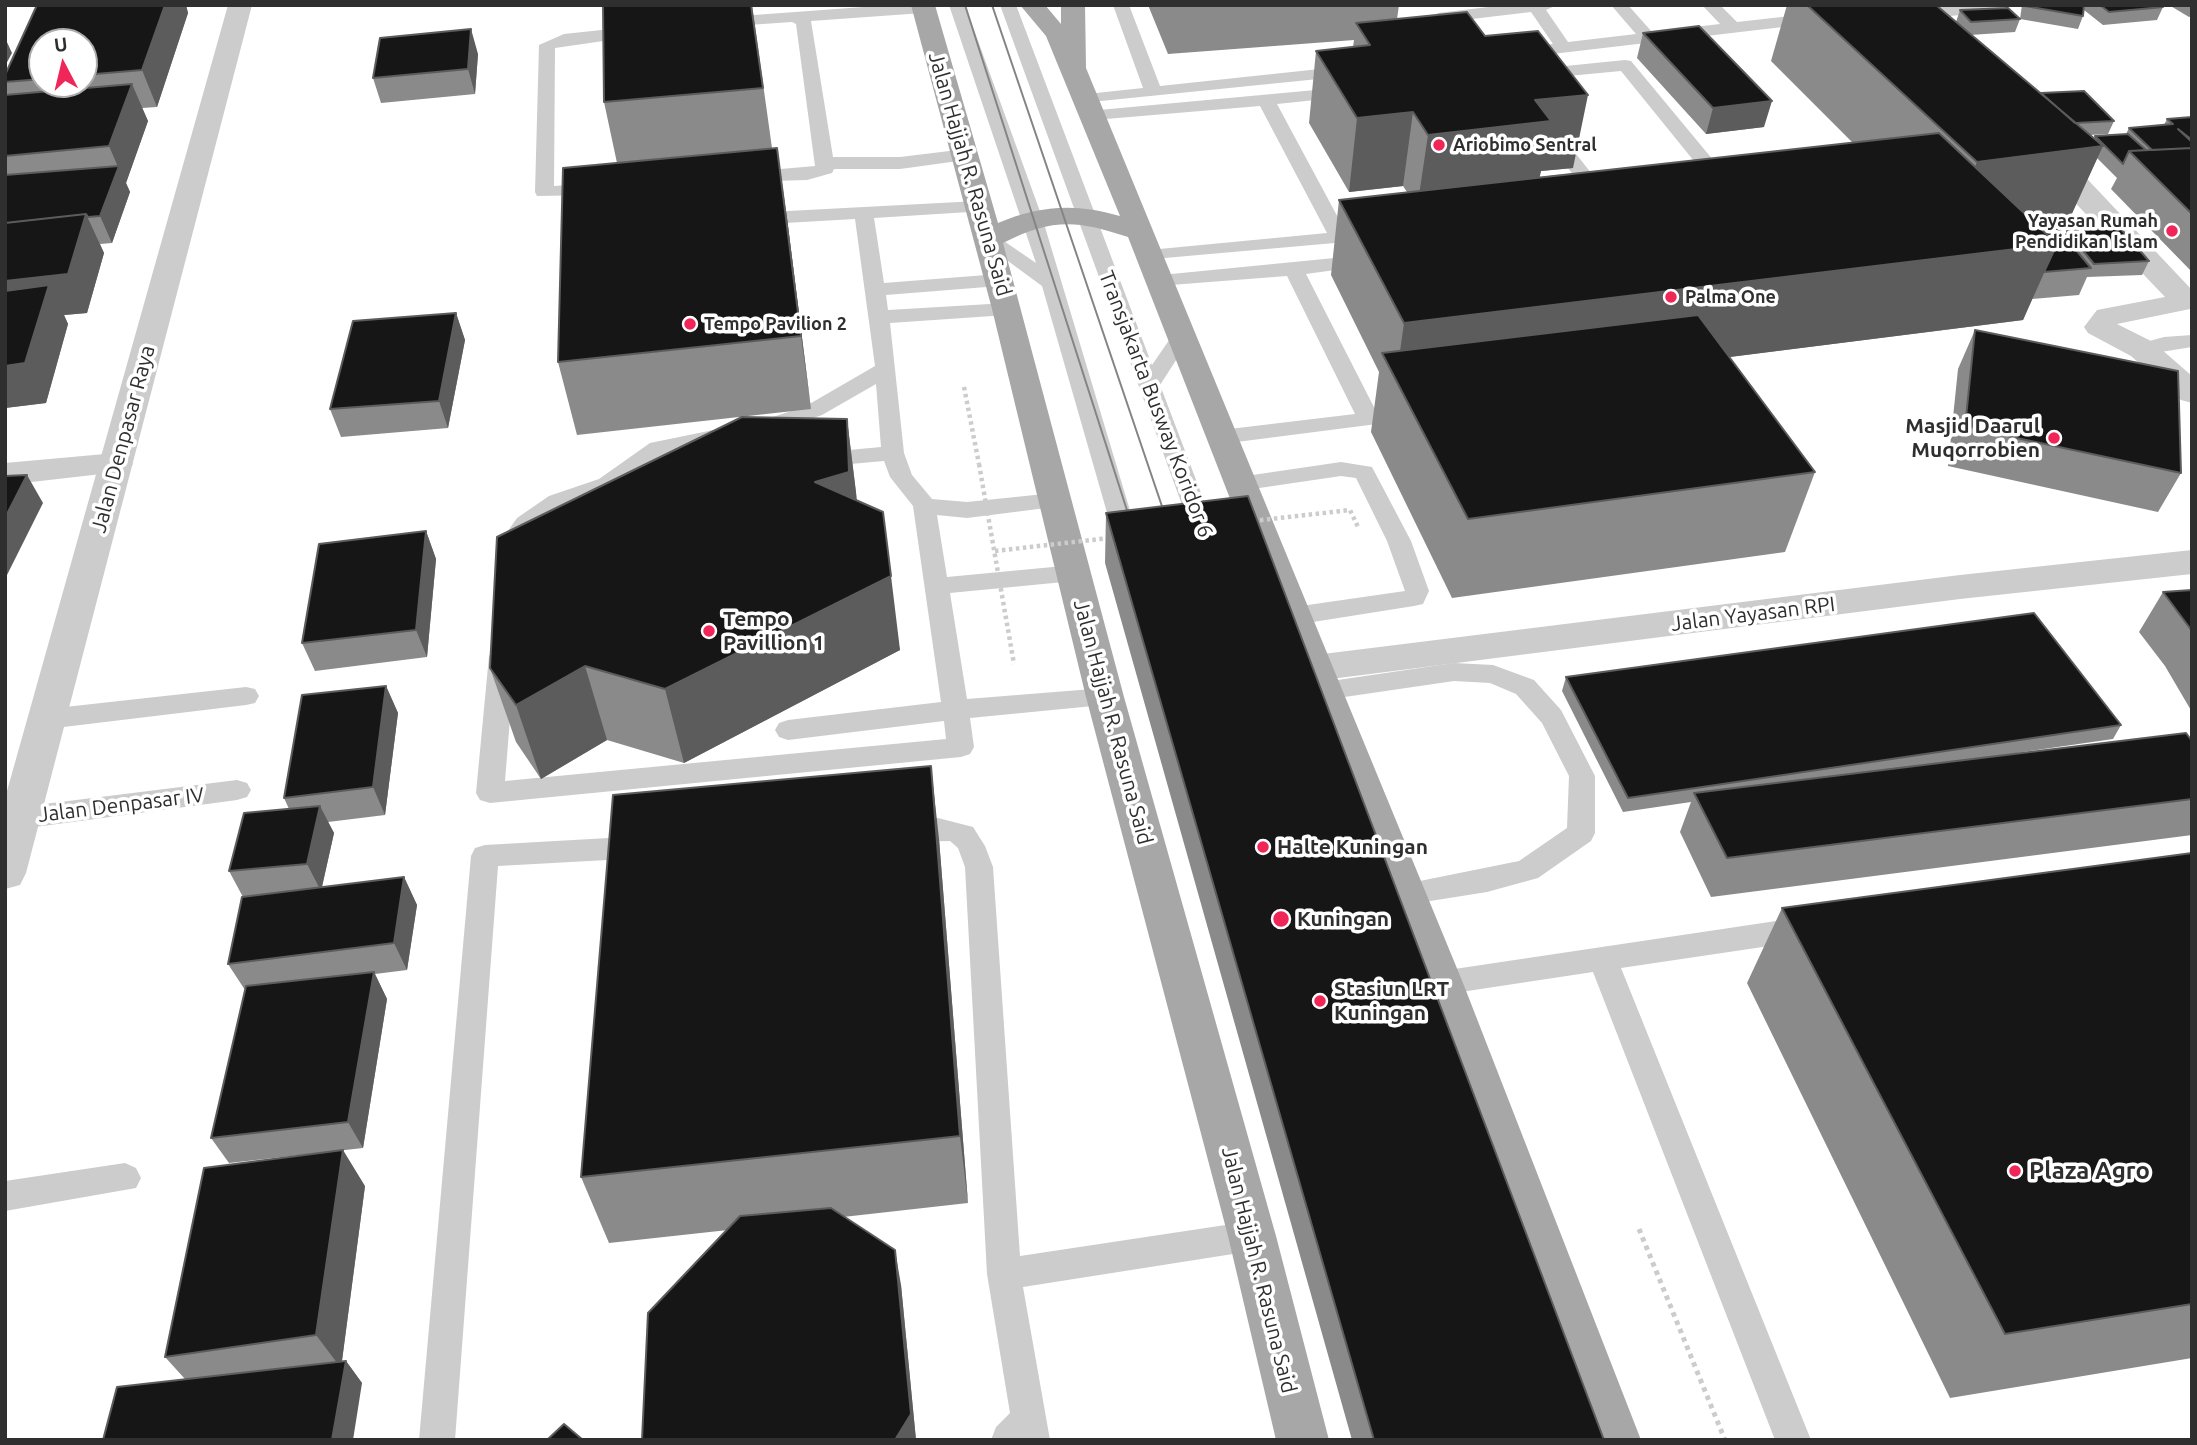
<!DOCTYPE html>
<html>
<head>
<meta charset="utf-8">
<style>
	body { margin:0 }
	#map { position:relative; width:2197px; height:1445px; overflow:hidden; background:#fff; font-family:Ubuntu,sans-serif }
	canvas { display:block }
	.frame { position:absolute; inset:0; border:7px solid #2f2f2f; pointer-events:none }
	.north { position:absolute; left:28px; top:28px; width:70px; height:70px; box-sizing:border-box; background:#fff; border:2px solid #acacac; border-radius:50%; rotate:353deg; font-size:19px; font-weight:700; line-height:28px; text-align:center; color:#2f2f2f }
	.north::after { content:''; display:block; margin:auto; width:24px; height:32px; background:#f02659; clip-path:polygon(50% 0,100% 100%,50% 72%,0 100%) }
</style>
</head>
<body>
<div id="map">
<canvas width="2197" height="1445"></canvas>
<div class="frame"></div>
<div class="north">U</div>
</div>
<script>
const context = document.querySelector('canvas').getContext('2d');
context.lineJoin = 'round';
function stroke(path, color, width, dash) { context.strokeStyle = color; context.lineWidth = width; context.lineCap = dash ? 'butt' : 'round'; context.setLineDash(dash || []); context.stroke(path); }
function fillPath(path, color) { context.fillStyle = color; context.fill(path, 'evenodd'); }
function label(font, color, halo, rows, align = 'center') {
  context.font = font + ' Ubuntu,sans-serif'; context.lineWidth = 7; context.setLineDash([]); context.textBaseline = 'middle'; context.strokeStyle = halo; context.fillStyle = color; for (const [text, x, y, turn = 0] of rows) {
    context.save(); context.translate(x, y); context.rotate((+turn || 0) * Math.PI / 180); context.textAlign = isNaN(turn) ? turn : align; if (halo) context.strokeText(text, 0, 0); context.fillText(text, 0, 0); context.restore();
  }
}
stroke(new Path2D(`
	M964,387l15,77`), '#ccc', 4.5, [3.5, 3.5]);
stroke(new Path2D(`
	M1639,1229l86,211`), '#ccc', 5, [4.5, 4.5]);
fillPath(new Path2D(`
	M891,5h38l2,3 -8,5 -112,8 22,136h67l66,-8 7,2 2,4 -2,4 -73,10h-66l-2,4 -25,7 -68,2 -2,-4 9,-6 69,-6 -19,-142 -4,-2 -73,5 -8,-5 2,-4z
	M949,5h16l77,212 98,327 -4,6h-16l-4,-6 -74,-258 -64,-47 10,-6 7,2 41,28z
	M1000,5h16l136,360 22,-32 7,-2 10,6 -31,48 57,150 -4,6h-16l-4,-6z
	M1113,5h16l31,81 188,-20 9,5 -9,5 -267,27 -3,-4 3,-4 6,-1 56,-6z
	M1505,5h52l-11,5 22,32 68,-8 -25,-29h17l24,27 68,-8 -18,-19h18l17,17 80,-9 8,5 -8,5 -299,35 -6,-1 -3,-4 3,-4 41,-5 -22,-32 -93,11 -8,-5 8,-5z
	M639,26l6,1 2,4 -2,4 -90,13 -1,138 42,-3 9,6 -9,6 -59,1 -2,-4 4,-147 25,-11z
	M1625,60l6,1 102,123 2,4 -2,4h-14l-98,-121 -85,8 -9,-5 9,-5z
	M1348,87l9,5 -3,4 -77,8 72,134 -3,4 -204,18 -3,-4 10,-6 178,-17 -67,-127 -166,14 -9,-5 3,-4z
	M1553,131l6,1 50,64 3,4 -3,4h-14l-51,-68z
	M978,201l10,6 -3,4 -111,7 10,65 115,-9 10,6 -10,6 -113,9 2,15 119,-7 10,6 -10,6 -117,8 14,130 8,22 20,24 35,3 87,-9 8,2 4,5 -4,5 -8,2 -87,11 -30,-3 10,62 127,-12 9,2 3,6 -3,6 -9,2 -124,12 17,106 138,-11 9,2 4,7 -4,7 -144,14 4,29 -4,7 -9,3 -471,46 -10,-3 -4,-7 13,-137 4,-6 9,-3 9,3 4,6 -10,125 441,-42 -2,-18 -156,19 -9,-3 -4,-7 4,-7 9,-3 153,-18 -28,-196 -23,-29 -6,-16 -67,6 -8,-2 -3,-5 3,-5 8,-2 64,-6 -5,-63 -54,31 -56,19 -11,-7 3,-5 48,-16 69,-40 -20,-147 -105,6 -10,-6 10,-6z
	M1365,255l10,6 -3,4 -66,9 74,145 -3,5 -156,20 -8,-2 -3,-5 11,-7 134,-16 -68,-138 -129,10 -10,-6 3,-4z
	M2192,335v12l-50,8 -11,-6 4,-4 29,-8z
	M728,427l11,7 -3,5 -71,15 -29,20 7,6 -3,5c-37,10 -83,14 -108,46 -7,9 -8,20 -14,30h-16l-4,-6 5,-17 14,-20 32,-22 50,-17 51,-36z
	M1341,462l31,5 39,74 18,50 -6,13 -9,2 -120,19 -9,-3 -3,-6 3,-6 9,-3 111,-16 -18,-50 -31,-63 -15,-2 -102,15 -8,-2 -3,-5 3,-5 8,-2z
	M1454,663l39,2 41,15 27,30 34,66v57l-4,8 -53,37 -51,14 -82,13 -10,-3 -4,-8 4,-8 124,-25 48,-33 2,-52 -27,-53 -26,-29 -26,-11 -36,-2 -130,19 -9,-2 -4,-7 4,-7 9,-2z
	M246,687l9,2 4,7 -4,7 -9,2 -199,24 -9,-3 -4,-7 4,-7 9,-3z
	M237,780l10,3 4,7 -4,7 -10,3 -217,29 -10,-4 -4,-7 4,-7 10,-4z
	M938,818l35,9 12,19 8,21 27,389 232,-35 12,4 5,11 -5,11 -12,4 -229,36 27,153h-59l5,-13 14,-14 -23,-139 -22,-407 -7,-19 -8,-7 -48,1 -10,-3 -4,-8 4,-8z
	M644,836l10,3 4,8 -4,8 -10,3 -146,8 -43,574h-36l52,-584 4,-8 10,-3z
	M1803,917l10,4 5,8 -5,8 -10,4 -182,27 190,472h-36l-182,-468 -152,23 -11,-3 -4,-9 4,-9 11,-3z
	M125,1163l11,5 5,10 -5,10 -131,23v-30z`), '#ccc');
fillPath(new Path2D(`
	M1914,5h89l-3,5 -9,2 -82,8 -9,-2 -3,-5 3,-5z
	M2047,145l10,2 135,143 -2,19 -73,15 36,18 39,34v27l-11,-3 -50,-44 -43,-23 -4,-6 13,-17 68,-13 -123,-129 -9,-15 4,-6z
	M116,453l12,4 5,7 -5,7 -123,14v-22z
	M2192,550v24l-232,25 -645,82 -13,-4 -6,-9 6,-9 13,-4 645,-80z`), '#ccc');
fillPath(new Path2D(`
	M228,5h24l-226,868 -6,12 -15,4v-91z`), '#ccc');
fillPath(new Path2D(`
	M911,5h24l63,218c42,-18 78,-20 122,-7l-74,-180 -26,-31h25l16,19v-19h24l1,63 377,915 178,457h-53l-169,-457 -291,-746c-51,-17 -76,-19 -125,6l121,454 152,539 53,204h-53l-48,-204 -142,-539 -94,-388z`), '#a7a7a7');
stroke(new Path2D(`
	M965,5l168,524
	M992,5l176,519`), '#848484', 2);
stroke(new Path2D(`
	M979,464l35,200
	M1253,521l97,-11 8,17
	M995,551l114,-13`), '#ccc', 4.5, [3.5, 3.5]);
fillPath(new Path2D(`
	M37,5h149l2,8 -31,94 -15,1 6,13 -22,62 4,9 -18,51 -12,1 4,9 -17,60 -23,2 4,9 -22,79 -41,5v-313h3l-3,-5v-15zM42,42h42v42h-42z
	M752,5l20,143 15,70 24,191 -234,26 -19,-73 59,-199 -13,-61z
	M1148,5h251l-2,14 176,149 -32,3 -2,6 314,-34 -82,-82 16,-56h149l20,17 4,-12 60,9 -5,13 -45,3 71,59 73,27 -6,13 -19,1 5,3 1,-2 31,-2 3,-6 35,-3 3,-6 25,-2v155l-81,-83 6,-11 -20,-20 -28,62 -16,3 11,13 3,-5 82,30 -7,14 -55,2 -8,18 -47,4 -9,21 -294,37 86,115 -30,80 -333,46 -81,-166 8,-60 -48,-97 8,-75 68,-8 -4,-6 -54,6 -40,-69 7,-72 37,-4 1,-7 -186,14z
	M2022,5h138l3,2 -6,13 -54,5 -19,-15 -1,6 -5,13 -58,-10z
	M2169,5h23v11l-3,1z
	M1643,33l121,94 -58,7 -69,-76z
	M478,54l-3,40 -94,9 -8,-25z
	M456,313l9,27 -17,88 -107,9 -11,-28z
	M1975,330l206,143 -23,39 -210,-46 10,-97z
	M847,419l10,81 43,150 -216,113 -77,-23 -66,39 -25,-37 -26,-74z
	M1106,513l498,927h-252l-247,-877z
	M426,531l10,28 -9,98 -112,14 -13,-28z
	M2192,590v122l-27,-46 -26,-34 24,-40z
	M1566,677l555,48 -8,14 -97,14 176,-12v94l-481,62 -31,-65 11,-30 -68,10 -61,-121z
	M386,686l12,27 -13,102 -57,7 6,11 -12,54 82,-10 13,28 -10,65 -32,4 12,25 -24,149 -134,15 -18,-25 34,-148 -17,-26 15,-67 -14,-26 60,-62 -5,-11z
	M939,839l29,364 -125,14 58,68 15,155h-274l86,-210 -119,13 -28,-66z
	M2192,853v505l-242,40 -203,-415 35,-75z
	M365,1186l-23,175h4l16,22 -177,-4 -20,-22z`), '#8a8a8a');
fillPath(new Path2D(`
	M165,5h21l2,8 -31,94 -15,-37z
	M471,29l7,25 -3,40 -7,-25z
	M6,40l6,13 -7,13z
	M132,84l16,37 -22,62 4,9 -18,51 -12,-27 18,-49 -9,-21z
	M1588,95l-15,73 -32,3 -5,24 -119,14 11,-74 107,-35z
	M1772,101l-8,26 -58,7 7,-26z
	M1413,112l-10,74 -54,6 8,-74z
	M2103,146l-34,74 -122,16 30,-74z
	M777,148l10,70 24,191 -10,-73z
	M86,214l18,39 -17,60 -23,2 4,9 -22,79 -41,5v-127z
	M2057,244l-34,76 -618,78 -9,-18 8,-57z
	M456,313l9,27 -17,88 -9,-27z
	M847,419l9,74 3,54 -44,-65z
	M27,475l16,28 -38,76v-61z
	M426,531l10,28 -9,98 -11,-27z
	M891,576l9,74 -216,113 -19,-74z
	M585,666l22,74 -66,39 -25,-74z
	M386,686l12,27 -13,102 -12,-28z
	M931,766l8,73 29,364 -8,-67z
	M320,806l14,27 -13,58 -14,-27z
	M404,877l13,28 -10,65 -13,-27z
	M374,972l13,27 -24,149 -15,-26z
	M343,1150l22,36 -24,182 -25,-33z
	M895,1250l6,35 15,155h-21z
	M346,1361l16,22 -9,57h-21z`), '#5c5c5c');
const building = new Path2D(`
	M37,5h128l-23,65 -58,5v-33h-42v37l-37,3v-7z
	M603,5h148l12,83 -159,14z
	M1807,5h129l167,141 -126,16z
	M2025,5h59l-1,11 -58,-10z
	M2100,5h60l3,2 -54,5z
	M2008,8l12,11 -49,3 -11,-12z
	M1467,12l18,24 53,-5 50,64 -53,5 16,21 -123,14 -15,-23 -56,6 -41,-67 54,-6 -14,-22z
	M1699,26l73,75 -59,7 -70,-75z
	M471,29l-3,40 -95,9 7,-40z
	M132,84l-23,62 -104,10v-61z
	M2084,91l30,30 -39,2 -34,-30z
	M2192,117v23l-14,-11 14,13v6l-40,2 -23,-22 44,-4 -6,-5z
	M1939,133l118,111 -653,79 -65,-123z
	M2128,134l18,16 -17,1 -6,13 -28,-28z
	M777,148l24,188 -243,26 5,-194z
	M2192,148v66l-63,-63z
	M119,166l-19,50 -12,1 -2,-3 -81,9v-48z
	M86,214l-18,60 -63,7v-58z
	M2052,221l39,47 -47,4 13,-28 -23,-22z
	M2120,228l29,33 -55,3 -27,-33z
	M49,285l-24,78 -20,3v-75z
	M456,313l-17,88 -109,8 23,-88z
	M1698,315l117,157 -347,47 -86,-166z
	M1975,330l203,41 3,102 -216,-46z
	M742,417l105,2 2,53 -34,10 68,30 8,64 -226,113 -80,-23 -69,39 -26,-37 7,-131z
	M27,475l-22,43v-42z
	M1248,496l356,944h-230l-268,-927z
	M426,531l-10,99 -114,13 17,-99z
	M2192,590v41l-29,-39z
	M2034,613l87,112 -493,73 -62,-121z
	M386,686l-13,101 -89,11 18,-103z
	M2186,733l6,8v58l-465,59 -33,-65z
	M931,766l29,370 -379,41 32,-382z
	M320,806l-13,58 -78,7 15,-58z
	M2192,853v451l-187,30 -223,-426z
	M404,877l-10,66 -166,21 14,-67z
	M374,972l-26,150 -137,16 35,-152z
	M343,1150l-27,185 -151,22 39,-189z
	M831,1208l64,42 16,164 -16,26h-253l6,-127 92,-97z
	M346,1361l-14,79h-229l14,-53z
	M564,1424l19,16h-36z`);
fillPath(building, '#161616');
stroke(building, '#5c5c5c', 2);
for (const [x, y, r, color] of [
	[1439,145,7,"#f02659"],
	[2172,231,7,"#f02659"],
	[1671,297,7,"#f02659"],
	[690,324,7,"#f02659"],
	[2054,438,7,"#f02659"],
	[709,631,7,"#f02659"],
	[1263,847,7,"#f02659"],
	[1281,919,9,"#f02659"],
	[1320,1001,7,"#f02659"],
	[2015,1171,7,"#f02659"]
]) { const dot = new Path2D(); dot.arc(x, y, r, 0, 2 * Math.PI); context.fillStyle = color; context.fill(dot); stroke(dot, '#fff', 2.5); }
label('bold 18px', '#2f2f2f', '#fff', [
	["Ariobimo Sentral",1453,145],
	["Yayasan Rumah",2158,221,"right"],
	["Pendidikan Islam",2158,242,"right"],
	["Palma One",1685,297],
	["Tempo Pavilion 2",704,324]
], 'left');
label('21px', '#2f2f2f', '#fff', [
	["Jalan Hajjah R. Rasuna Said",970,174,74],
	["Transjakarta Busway Koridor 6",1156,404,69],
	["Jalan Denpasar Raya",123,439,-75],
	["Jalan Yayasan RPI",1753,614,-7],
	["Jalan Hajjah R. Rasuna Said",1113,722,75],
	["Jalan Denpasar IV",121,805,-7],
	["Jalan Hajjah R. Rasuna Said",1259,1270,76]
]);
label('bold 21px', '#2f2f2f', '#fff', [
	["Masjid Daarul",2040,426,"right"],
	["Muqorrobien",2040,450,"right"],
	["Tempo",723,619],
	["Pavillion 1",723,643],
	["Halte Kuningan",1277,847],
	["Kuningan",1297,919],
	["Stasiun LRT",1334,989],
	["Kuningan",1334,1013]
], 'left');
label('bold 24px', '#2f2f2f', '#fff', [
	["Plaza Agro",2029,1171]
], 'left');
</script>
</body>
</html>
